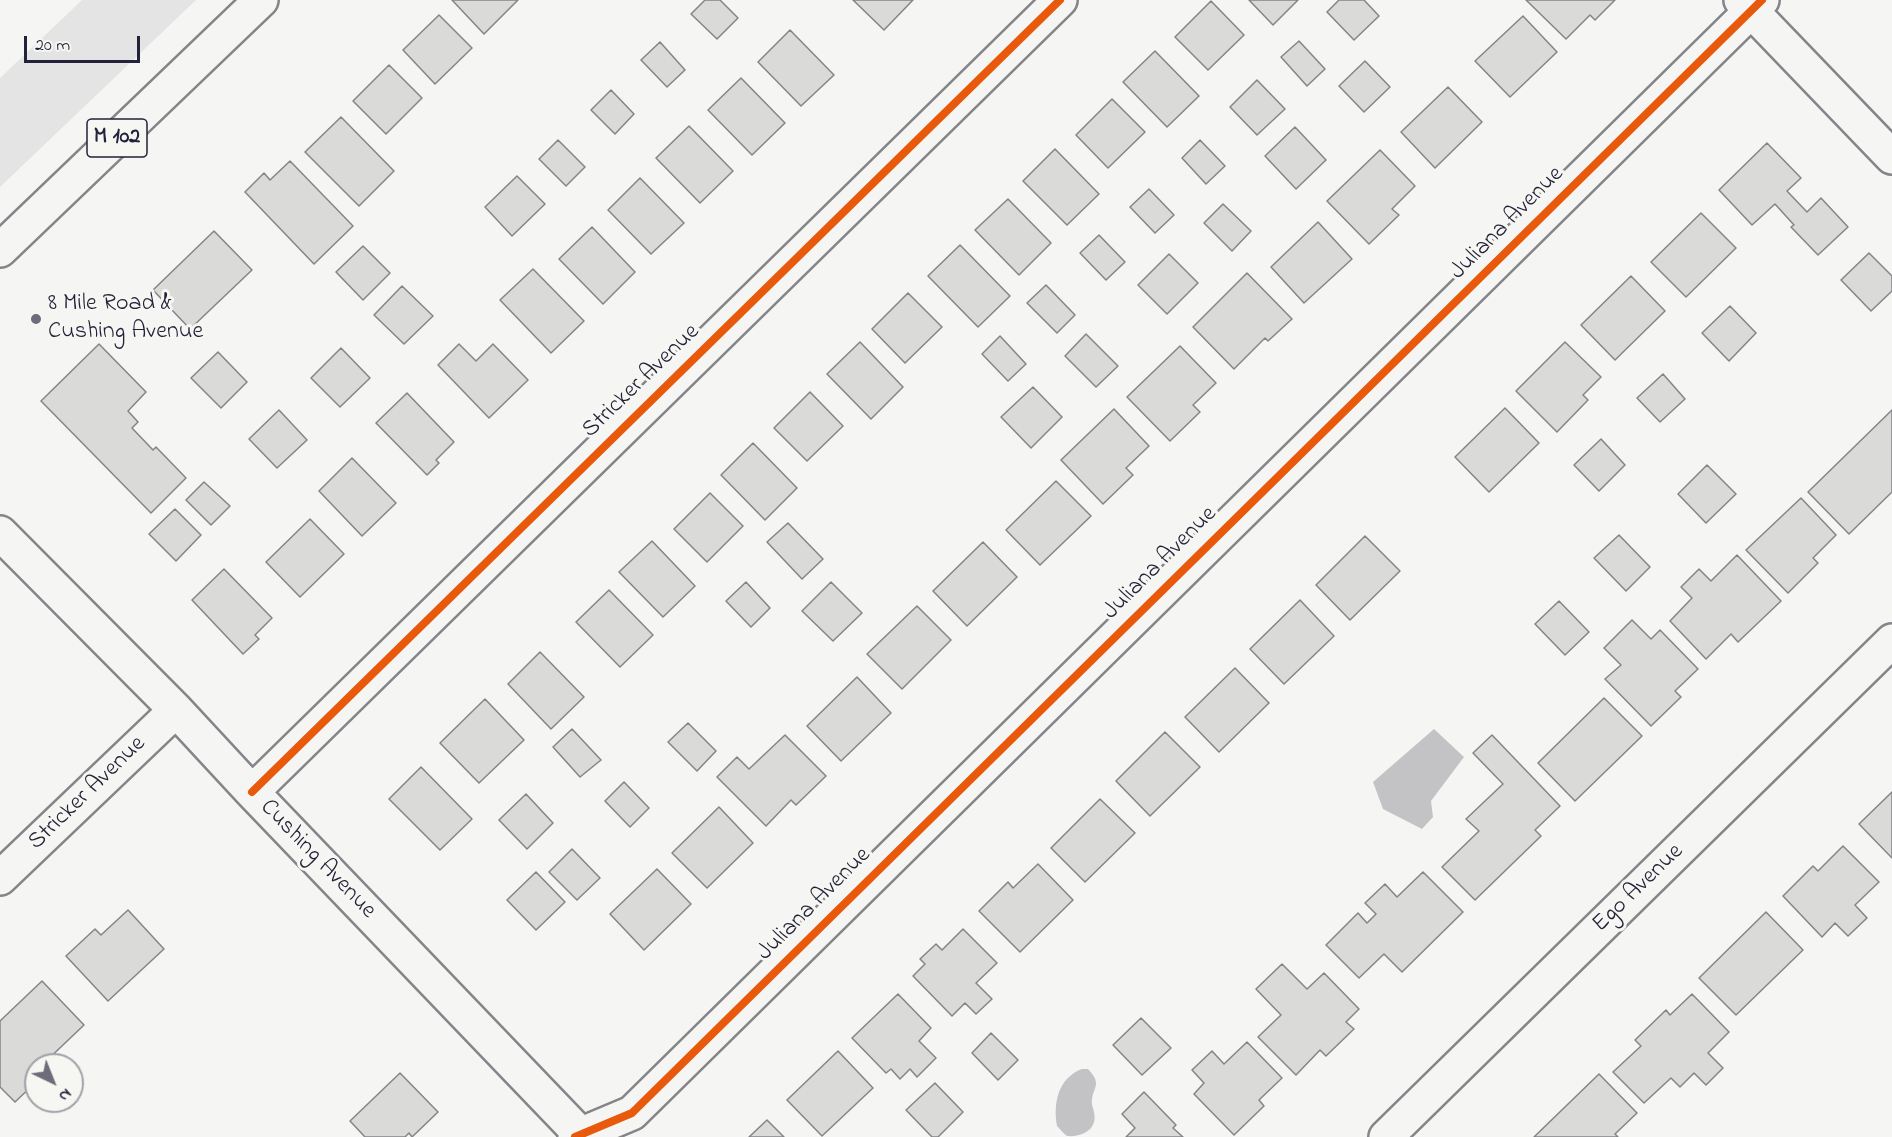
<!DOCTYPE html>
<html>
<head>
<meta charset="utf-8">
<style>
	body { margin:0 }
	#map { position:relative; width:1892px; height:1137px; overflow:hidden; background:#f5f5f3; font-family:"Indie Flower",sans-serif }
	canvas { display:block }
	.north { position:absolute; left:24px; top:1053px; width:60px; height:60px; box-sizing:border-box; background:#f6f6f2; border:2px solid #a1a1a9; border-radius:50%; rotate:137deg; font-size:16px; font-weight:700; line-height:24px; text-align:center; color:#22223b }
	.north::after { content:''; display:block; margin:auto; width:21px; height:27px; background:#6c6c7b; clip-path:polygon(50% 0,100% 100%,50% 72%,0 100%) }
	.scale { position:absolute; left:24px; top:36px; width:116px; height:27px; box-sizing:border-box; border:3px solid #22223b; border-top:0; padding-left:8px; font-size:18px; line-height:21px; white-space:nowrap; color:#22223b; -webkit-text-stroke:4px #f6f6f2; paint-order:stroke }
</style>
</head>
<body>
<div id="map">
<canvas width="1892" height="1137"></canvas>
<div class="north">N</div>
<div class="scale">20 m</div>
</div>
<script>
const context = document.querySelector('canvas').getContext('2d');
context.lineJoin = 'round';
function fillPath(path, color) { context.fillStyle = color; context.fill(path, 'evenodd'); }
function stroke(path, color, width, dash) { context.strokeStyle = color; context.lineWidth = width; context.lineCap = dash ? 'butt' : 'round'; context.setLineDash(dash || []); context.stroke(path); }
function label(font, color, halo, rows, align = 'center') {
  context.font = font + ' "Indie Flower",sans-serif'; context.lineWidth = 6; context.setLineDash([]); context.textBaseline = 'middle'; context.strokeStyle = halo; context.fillStyle = color; for (const [text, x, y, turn = 0] of rows) {
    context.save(); context.translate(x, y); context.rotate((+turn || 0) * Math.PI / 180); context.textAlign = isNaN(turn) ? turn : align; if (halo) context.strokeText(text, 0, 0); context.fillText(text, 0, 0); context.restore();
  }
}
fillPath(new Path2D(`
	M82,0h114l-196,187v-109z`), '#e4e4e4');
fillPath(new Path2D(`
	M1434,729l30,28 -33,44 2,16 -11,12 -39,-20 -10,-27z
	M1082,1069h6c16,17 3,18 4,35 1,6 4,11 2,18 -3,11 -16,15 -27,14 -3,-2 -7,-7 -10,-10 -4,-23 1,-48 25,-57z`), '#c3c3c6');
const building = new Path2D(`
	M452,0h66l-34,34z
	M705,0h15l18,18 -21,21 -26,-25z
	M853,0h60l-29,30z
	M1249,0h49l-25,25z
	M1339,0h25l15,16 -25,24 -27,-28z
	M1526,0h89l-20,20 -5,-5 -24,24z
	M1211,1l33,34 -36,35 -33,-33z
	M439,15l33,33 -37,36 -32,-34z
	M1523,16l34,36 -47,45 -35,-36z
	M790,30l44,45 -33,31 -43,-44z
	M1299,41l26,28 -18,17 -26,-29z
	M660,42l25,28 -18,17 -26,-27z
	M1155,51l44,45 -32,31 -44,-45z
	M1365,61l25,26 -26,25 -25,-26z
	M389,65l33,33 -36,36 -33,-33z
	M741,78l44,45 -33,32 -44,-45z
	M1257,80l28,29 -28,26 -27,-28z
	M1448,87l34,35 -47,46 -34,-36z
	M611,90l23,24 -19,20 -24,-24z
	M1112,99l33,33 -37,36 -32,-33z
	M341,117l53,54 -35,35 -54,-54z
	M689,126l44,45 -33,32 -44,-45z
	M1295,127l31,33 -30,29 -31,-33z
	M558,140l27,27 -19,19 -27,-27z
	M1200,140l25,26 -19,18 -24,-26z
	M1767,143l34,35 -14,13 20,21 14,-14 27,29 -30,28 -27,-28 3,-2 -19,-21 -23,21 -33,-35z
	M1055,149l44,45 -32,31 -44,-44z
	M1380,150l35,36 -23,23 7,6 -30,29 -42,-43z
	M290,161l63,65 -39,38 -69,-72 19,-19 6,7z
	M517,176l28,28 -33,32 -27,-29z
	M640,178l44,45 -33,31 -43,-44z
	M1149,189l25,26 -19,18 -25,-26z
	M1008,199l43,44 -32,32 -44,-45z
	M1223,204l28,27 -19,20 -28,-28z
	M1701,213l35,35 -50,49 -35,-35z
	M1318,222l34,37 -48,44 -33,-36z
	M592,227l43,45 -32,32 -44,-45z
	M214,231l38,39 -62,59 -37,-39z
	M1099,235l26,27 -19,18 -26,-27z
	M960,245l50,51 -32,31 -50,-51z
	M363,246l27,27 -27,27 -27,-28z
	M1869,253l23,23v15l-21,20 -30,-31z
	M1169,254l29,29 -31,31 -29,-29z
	M533,269l51,52 -33,32 -51,-53z
	M1247,273l45,46 -24,22 -3,-3 -31,31 -41,-42z
	M1631,276l34,35 -50,49 -34,-35z
	M1046,285l29,30 -18,18 -30,-30z
	M402,286l31,30 -29,28 -30,-29z
	M908,293l34,34 -37,36 -33,-34z
	M1730,306l26,27 -27,28 -27,-28z
	M1086,334l32,32 -22,21 -31,-31z
	M1000,336l26,28 -18,17 -26,-27z
	M860,342l43,45 -32,32 -44,-45z
	M1565,342l36,35 -18,18 5,5 -31,32 -41,-41z
	M99,344l47,48 -18,19 10,11 -6,6 21,22 3,-3 30,31 -35,35 -110,-112z
	M459,344l17,17 17,-17 35,36 -39,38 -51,-53z
	M1180,346l36,37 -23,22 7,7 -30,29 -43,-44z
	M341,348l29,30 -30,29 -29,-29z
	M218,352l29,30 -26,26 -30,-30z
	M1663,374l22,25 -25,23 -23,-24z
	M1033,387l29,30 -31,31 -30,-31z
	M810,392l33,34 -36,35 -33,-33z
	M407,393l47,49 -18,18 3,3 -12,12 -51,-52z
	M1505,408l34,35 -50,49 -34,-35z
	M1114,409l35,37 -23,22 7,7 -30,29 -42,-44z
	M279,410l28,30 -30,28 -28,-29z
	M1892,410v82l-43,42 -41,-42z
	M1601,439l24,26 -26,26 -25,-26z
	M753,443l44,45 -32,32 -44,-45z
	M352,458l44,45 -34,33 -43,-45z
	M1707,465l29,29 -30,29 -28,-29z
	M1056,481l35,35 -51,49 -34,-35z
	M204,482l26,24 -19,19 -25,-25z
	M710,493l33,33 -36,36 -33,-33z
	M1801,498l35,37 -23,23 5,5 -30,30 -42,-43z
	M175,509l26,26 -25,26 -27,-27z
	M310,519l34,35 -44,43 -34,-35z
	M788,523l35,36 -21,20 -35,-37z
	M1619,535l31,32 -24,24 -32,-33z
	M1365,536l35,35 -50,49 -34,-35z
	M652,541l43,45 -32,31 -44,-45z
	M983,542l34,35 -50,49 -34,-35z
	M1737,555l44,46 -43,41 -7,-8 -25,25 -36,-38 22,-23 -11,-11 18,-18 12,12z
	M224,569l48,49 -17,17 4,4 -16,15 -51,-54z
	M746,582l24,26 -19,19 -25,-26z
	M831,582l31,31 -29,28 -31,-30z
	M609,590l44,45 -33,32 -44,-45z
	M1300,600l34,36 -50,48 -34,-35z
	M1559,601l30,31 -24,23 -30,-31z
	M917,606l34,34 -49,49 -35,-35z
	M1632,620l19,19 9,-9 38,39 -23,22 6,6 -30,29 -46,-47 16,-14 -17,-17z
	M540,652l44,45 -33,32 -43,-45z
	M1235,668l34,35 -50,49 -34,-35z
	M857,677l34,36 -50,48 -34,-35z
	M1604,698l38,38 -67,65 -37,-38z
	M485,699l39,41 -45,43 -39,-40z
	M688,723l28,28 -19,20 -29,-29z
	M572,729l29,31 -21,17 -27,-30z
	M1165,732l35,35 -50,49 -34,-35z
	M785,735l41,41 -30,29 -5,-5 -25,26 -49,-49 20,-20 12,12z
	M1492,735l68,71 -25,24 6,6 -66,64 -33,-33 37,-36 -13,-12 37,-35 -30,-31z
	M421,767l51,52 -32,31 -51,-51z
	M624,782l25,26 -19,19 -25,-26z
	M1892,792v66l-33,-34z
	M526,794l27,29 -26,26 -28,-29z
	M1100,799l35,34 -50,49 -34,-34z
	M719,807l34,36 -46,45 -35,-35z
	M1843,846l36,36 -24,23 12,13 -19,18 -13,-13 -13,14 -39,-41 30,-30 5,5z
	M572,849l28,29 -23,22 -28,-28z
	M1038,864l35,36 -53,52 -41,-41 29,-29 5,6z
	M657,869l34,35 -47,46 -34,-36z
	M536,872l29,30 -29,28 -29,-30z
	M1423,872l40,40 -61,60 -18,-18 -25,24 -33,-33 32,-32 9,10 9,-9 -11,-11 20,-19 12,13z
	M128,910l36,39 -56,52 -42,-45 29,-27 6,6z
	M1766,912l37,38 -67,65 -37,-37z
	M963,929l34,34 -21,20 16,16 -16,15 -11,-11 -13,13 -39,-40 12,-12 -5,-5 16,-15 6,6z
	M1282,964l25,25 17,-16 35,36 -13,13 8,7 -28,27 -6,-6 -24,25 -38,-38 23,-22 -25,-26z
	M42,981l42,44 -42,40h-6v6l-5,4 5,7 -21,20 -15,-15v-66z
	M898,994l33,34 -12,13 17,17 -19,19 -7,-8 -10,10 -9,-10 -5,4 -34,-35z
	M1692,994l37,38 -21,21 15,15 -17,17 -12,-12 -14,14 -9,-9 -27,25 -31,-31 28,-26 -6,-6 31,-30 4,5z
	M1141,1018l30,30 -29,27 -29,-30z
	M991,1033l27,27 -20,20 -26,-27z
	M1247,1042l35,36 -23,22 5,6 -30,29 -40,-41 10,-11 -12,-13 20,-19 12,13z
	M838,1051l35,37 -51,48 -35,-36z
	M400,1073l38,39 -26,25 -3,-4 -4,4h-40l-15,-16z
	M1599,1074l38,39 -22,21 3,3h-84z
	M935,1083l28,29 -25,25h-6l-26,-27z
	M1144,1092l32,33 -3,3 10,9h-57l9,-9 -13,-14z
	M767,1120l17,17h-35z`);
fillPath(building, '#dadad9');
stroke(building, '#858589', 1.5);
const street = new Path2D(`
	M1741,0l151,157
	M0,533l176,177 76,82 331,345
	M252,792l808,-792
	M0,878l176,-168
	M575,1137l57,-24 1130,-1113
	M1386,1137l506,-496`);
const highway = new Path2D(`
	M0,250l261,-250`);
stroke(street, '#858589', 38);
stroke(highway, '#858589', 38);
stroke(street, '#f5f5f3', 33);
stroke(highway, '#f5f5f3', 33);
stroke(new Path2D(`
	M252,792l808,-792
	M575,1137l57,-24 1130,-1113`), '#e8590c', 8);
for (const [x, y, r, color] of [
	[36,319,6,"#6c6c7b"]
]) { const dot = new Path2D(); dot.arc(x, y, r, 0, 2 * Math.PI); context.fillStyle = color; context.fill(dot); stroke(dot, '#f6f6f2', 2); }
for (const [x, y, w] of [
	[117,138,60]
]) { const box = new Path2D(); box.roundRect(x - w / 2, y - 19, w, 38, 4.5); context.fillStyle = '#f6f6f2'; context.fill(box); stroke(box, '#22223b', 1.5); }
label('bold 22px', '#22223b', null, [
	["M 102",117,138]
]);
label('24px', '#22223b', '#f6f6f2', [
	["Juliana Avenue",1508,224,-45],
	["Stricker Avenue",642,382,-44],
	["Juliana Avenue",1161,564,-45],
	["Stricker Avenue",88,794,-44],
	["Cushing Avenue",317,860,46],
	["Ego Avenue",1639,889,-44],
	["Juliana Avenue",815,905,-45]
]);
label('24px', '#22223b', '#f6f6f2', [
	["8 Mile Road &",48,305],
	["Cushing Avenue",48,333]
], 'left');
</script>
</body>
</html>
